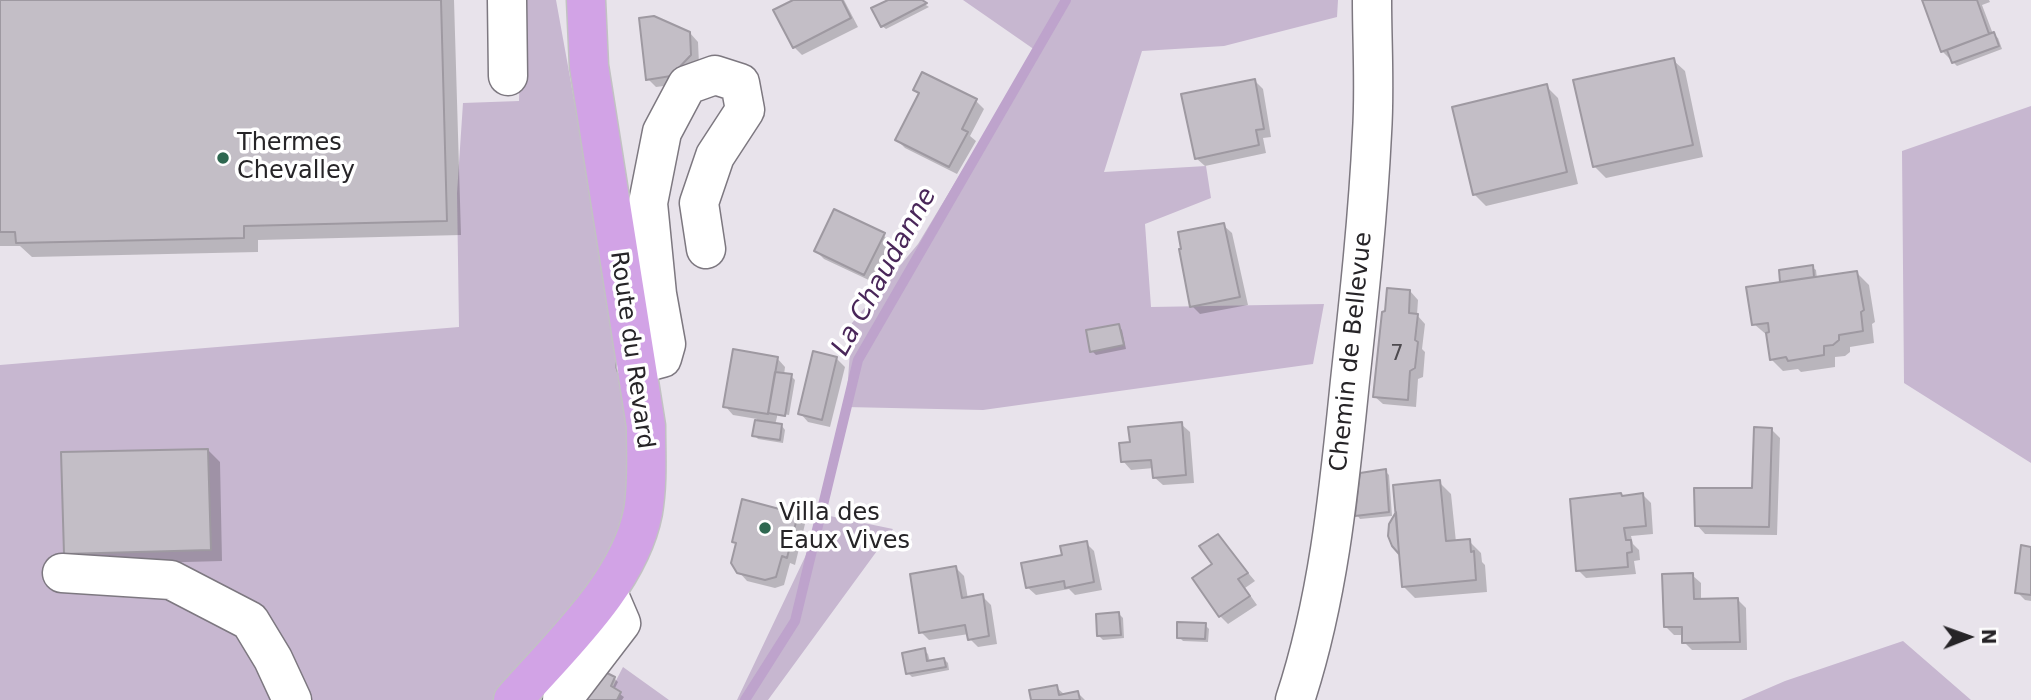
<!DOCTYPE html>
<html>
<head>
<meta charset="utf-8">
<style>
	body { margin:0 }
	#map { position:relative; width:2031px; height:700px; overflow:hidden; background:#e8e3eb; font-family:"DejaVu Sans",sans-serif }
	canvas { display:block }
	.north { position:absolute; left:1933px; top:602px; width:70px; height:70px; -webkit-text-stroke:5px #fff; paint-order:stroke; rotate:89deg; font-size:19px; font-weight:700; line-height:28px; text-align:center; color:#262427 }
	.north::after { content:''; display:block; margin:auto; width:24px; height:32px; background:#262427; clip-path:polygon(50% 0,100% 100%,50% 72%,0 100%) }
</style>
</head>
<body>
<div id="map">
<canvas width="2031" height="700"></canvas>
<div class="north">N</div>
</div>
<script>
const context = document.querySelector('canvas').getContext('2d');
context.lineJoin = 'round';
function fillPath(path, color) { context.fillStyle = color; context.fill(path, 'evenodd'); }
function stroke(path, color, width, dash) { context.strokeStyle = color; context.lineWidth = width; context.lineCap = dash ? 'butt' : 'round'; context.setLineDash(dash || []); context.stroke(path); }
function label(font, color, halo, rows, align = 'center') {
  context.font = font + ' "DejaVu Sans",sans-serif'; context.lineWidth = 7; context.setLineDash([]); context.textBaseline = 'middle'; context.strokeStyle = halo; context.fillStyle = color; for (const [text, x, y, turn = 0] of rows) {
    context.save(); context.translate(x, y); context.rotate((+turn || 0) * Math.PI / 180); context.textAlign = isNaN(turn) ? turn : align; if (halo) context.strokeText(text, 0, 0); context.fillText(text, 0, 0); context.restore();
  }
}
fillPath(new Path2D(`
	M522,0h34l82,452 -9,87 -129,161h-500v-335l459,-38 -2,-134 6,-90 56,-2z
	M963,0h375l-1,17 -113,29 -82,5 -38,121 102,-6 5,32 -66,26 6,83 173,-3 -11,60 -330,46 -137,-3 6,-84 66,-79 117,-194z
	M2031,106v357l-127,-80 -2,-232z
	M825,515l68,14 -125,171h-31z
	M1903,641l68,59h-230l44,-19z
	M623,667l46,33h-63z`), '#c7b7d0');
fillPath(new Path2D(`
	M0,0h454l7,235 -203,5v12l-226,5 -12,-11h-20z
	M797,0h47l14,27 -56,28 -8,-8z
	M892,0h26l11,7 -43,22 -4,-3z
	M1924,0h65l1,2 -8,3 11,29 5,4 4,11 -45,17 -15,-15z
	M690,33l8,9 1,22 -20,20 -23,3 -8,-8z
	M1673,60l12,11 18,86 -97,21 -12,-12z
	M1255,81l8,8 8,48 -8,1 3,15 -61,13 -9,-8z
	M1546,86l12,12 20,86 -92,22 -12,-12z
	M920,94l56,7 8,8 -14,27 6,5 -19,33 -52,-26 -8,-8z
	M1223,225l9,8 16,72 -48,9 -8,-8 -9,-56z
	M883,235l9,8 -19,39 -49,-23 -8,-8z
	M1812,267l4,3 1,9 40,-6 12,12 6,37 -3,2 2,19 -24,4v5l-5,4 -10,1v10l-34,5 -3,-3 -15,2 -12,-12 -3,-23 -14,-12 30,-41 -2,-2z
	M1410,291l8,9 -1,15 8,9 -3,25 3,3 -2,25 -5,2 -2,28 -33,-3 -9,-8z
	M1118,326l4,4 4,19 -30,6 -4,-4z
	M777,358l8,9 -1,8 7,1 4,4 -6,35 -12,-2v4l11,2 -11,-2 -2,8 7,1 3,4 -2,13 -25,-4 -4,-4 3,-16 -24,-4 -8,-9z
	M836,358l9,9 -15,60 -22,-5 -8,-9z
	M1181,424l9,8 4,51 -31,2 -9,-8v-9l-23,2 -8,-9 9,-17z
	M1771,429l9,9 -3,97 -72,-1 -8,-9 57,-35z
	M208,450l12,12 2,99 -145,4 -12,-12z
	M1385,471l4,4 3,41 -32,3 -3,-4z
	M1439,482l12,12 5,48 13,-1 12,12 1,9 3,3 2,27 -72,6 -12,-12 -2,-31 -11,-19z
	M1621,494l3,4 19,-3 8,8 2,31 -22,2 2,8 6,6 1,10 -6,1 2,13 -50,4 -8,-8z
	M797,516l8,8 -10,41 -5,-2 -6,22 -9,3 -28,-7 -8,-9 -2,-27 -3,-4z
	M1217,536l38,45 -10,7 12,17 -29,19 -8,-8 -5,-51z
	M1086,543l8,8 8,39 -27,5 -6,-6 -33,6 -9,-8 37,-30z
	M2031,548v53l-6,-1 -8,-8z
	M956,568l8,8 4,23 14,-3 9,9 6,39 -19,3 -8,-8 -1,-5 -40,6 -8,-8z
	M1692,575l9,8v18l37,-1 8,8 1,42h-55l-8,-8v-7h-10l-8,-8z
	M1119,614l4,4 1,20 -21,2 -4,-4z
	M1205,625l4,4 -1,13 -25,-1 -4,-4z
	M924,650l4,4 2,8 14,-3 4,4 1,7 -37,7 -4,-4z
	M614,678l4,4 -4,8 10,7 -2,3h-41z
	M1056,687l9,8 13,-2 7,7h-52z`), '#0003');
stroke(new Path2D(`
	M745,700l50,-79 63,-261 208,-360`), '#bea3cc', 10);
const building = new Path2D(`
	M0,0h441l6,221 -203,5v12l-228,5 -1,-11h-15z
	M793,0h49l9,18 -58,30 -20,-38z
	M888,0h34l5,3 -46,24 -10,-19z
	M1922,0h55l12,34 -48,18z
	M654,16l36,16 1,23 -20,21 -25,4 -7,-62z
	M1994,32l5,14 -47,17 -5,-13z
	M1674,58l19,87 -100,22 -20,-87z
	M922,72l55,27 -15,30 6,3 -19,35 -54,-27 24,-47 -6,-3z
	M1255,79l9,50 -8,1 3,15 -64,14 -14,-65z
	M1547,84l20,88 -94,23 -21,-88z
	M834,209l51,24 -21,42 -50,-24z
	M1224,223l16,74 -50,10 -11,-58h2l-3,-17z
	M1813,265l1,12 -34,5 -1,-12z
	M1857,271l7,39 -3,2 2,19 -24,4v5l-6,5 -9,1v9l-36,6 -2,-4 -16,3 -4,-27 3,-1 -1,-9 -16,2 -6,-38z
	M1387,288l23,2 -1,23 9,1 -3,26 3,2 -3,26 -5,3 -2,29 -35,-3 9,-85 3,-1z
	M1119,324l5,21 -34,7 -4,-22z
	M733,349l45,8 -10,57 -45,-7z
	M813,351l24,6 -15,63 -24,-6z
	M775,372l17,2 -7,42 -17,-3z
	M755,420l27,4 -2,16 -28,-4z
	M1182,422l4,53 -33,3 -2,-18 -30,2 -2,-19 11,-1 -2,-15z
	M1754,427l18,1 -3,99 -74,-1 -1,-38h58z
	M208,449l3,101 -147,4 -3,-102z
	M1386,469l3,43 -34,4 5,-43z
	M1440,480l6,61 24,-2 1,13 3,-1 2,29 -74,7 -9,-102z
	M1621,493l1,3 21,-3 3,33 -22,2 2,12h5l1,12 -5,1 1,14 -52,4 -6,-72z
	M742,499l56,15 -11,44 -5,-2 -6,21 -11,3 -28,-7 -6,-10 5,-20 -4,-1z
	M1396,512l3,42 -7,-8 -4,-10 1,-12z
	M1218,534l30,39 -10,6 12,17 -31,21 -27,-39 20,-14 -13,-18z
	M1087,541l7,41 -29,6 -1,-7 -38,7 -5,-25 41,-8 -2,-9z
	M2021,545l10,2v48l-16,-2z
	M956,566l6,32 21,-4 6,42 -21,4 -3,-15 -46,8 -9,-59z
	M1693,573l1,26 44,-1 2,44 -58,1v-16h-18l-2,-53z
	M1119,612l2,23 -24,1 -1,-22z
	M1177,622l29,1 -1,16 -28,-1z
	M925,648l2,13 17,-3 2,9 -40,7 -4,-21z
	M591,665l24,12 -4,9 10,6 -4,8h-38z
	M1057,685l2,10 19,-4 2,9h-49l-2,-10z`);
fillPath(building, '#c3bec6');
stroke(building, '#9e99a1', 2);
const minor = new Path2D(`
	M507,0l1,76
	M636,365l26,-7 4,-14 -9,-50 -9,-91 14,-71 25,-47 28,-10 25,8 5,27 -30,46 -16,47 7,46
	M62,573l109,7 79,41 23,38 19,41
	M562,700l59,-77 -9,-21 -7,-7
	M1295,700c34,-103 44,-211 55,-319 9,-82 18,-165 22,-248 3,-44 0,-89 0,-133`);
const major = new Path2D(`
	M513,700c47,-54 116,-116 130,-188 5,-29 3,-58 3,-86l-57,-360 -3,-66`);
stroke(minor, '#7d7880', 41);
stroke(major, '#c2c2c3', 41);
stroke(minor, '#fff', 38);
stroke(major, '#d2a3e6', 38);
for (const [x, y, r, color] of [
	[223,158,7,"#2e6750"],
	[765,528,7,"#2e6750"]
]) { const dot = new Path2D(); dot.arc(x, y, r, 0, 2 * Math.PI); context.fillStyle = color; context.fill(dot); stroke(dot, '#fff', 2.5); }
label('21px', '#4d4a4f', null, [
	["7",1397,355]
]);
label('24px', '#262427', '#fff', [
	["Thermes",237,144],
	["Chevalley",237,172],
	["Villa des",779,514],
	["Eaux Vives",779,542]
], 'left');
label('24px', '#262427', '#fff', [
	["Route du Revard",631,350,82],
	["Chemin de Bellevue",1352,352,-84]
]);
label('italic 26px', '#492659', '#fff', [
	["La Chaudanne",885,272,-61]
]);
</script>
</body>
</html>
